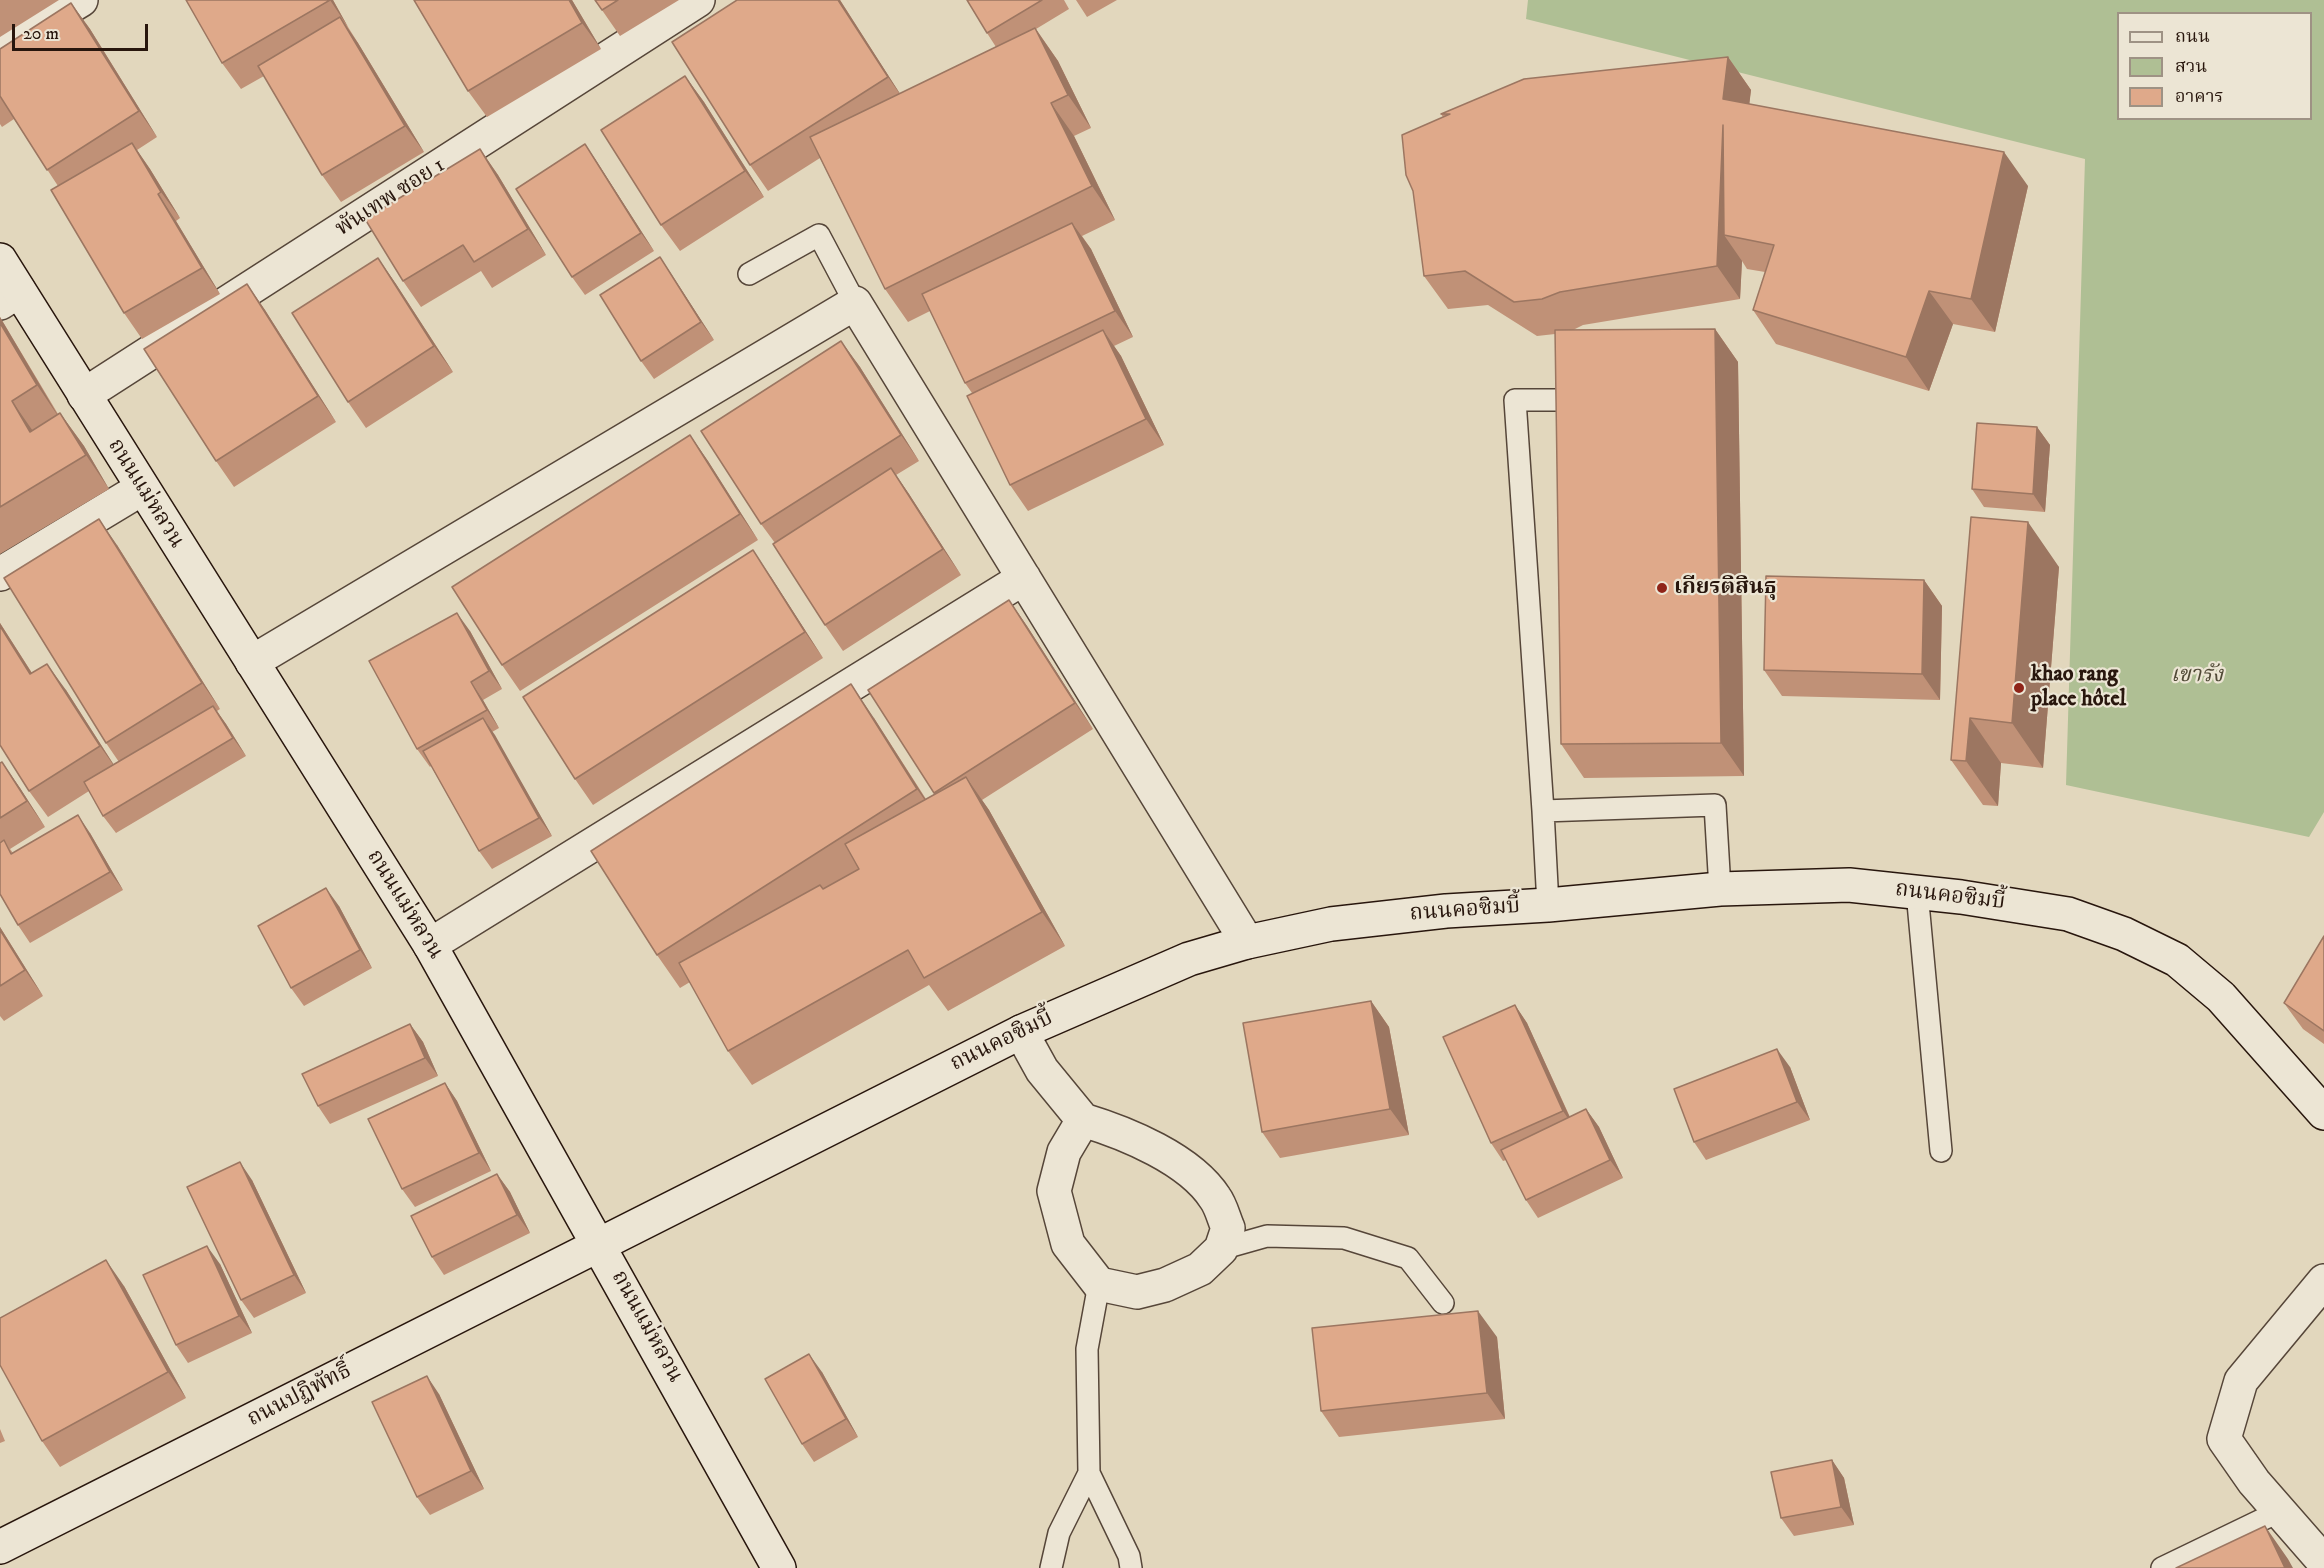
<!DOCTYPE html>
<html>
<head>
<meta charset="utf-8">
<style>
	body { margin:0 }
	#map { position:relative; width:2324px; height:1568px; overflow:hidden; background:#e2d7bd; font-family:"IM FELL DW Pica","Noto Serif Thai",serif }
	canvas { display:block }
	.legend { position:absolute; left:2117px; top:12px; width:195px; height:108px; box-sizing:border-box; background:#ece5d4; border:2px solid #9e9284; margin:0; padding:8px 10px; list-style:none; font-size:18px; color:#28160d }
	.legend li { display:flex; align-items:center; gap:12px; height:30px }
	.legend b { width:30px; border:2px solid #9e9284 }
	.scale { position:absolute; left:12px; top:24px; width:136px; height:27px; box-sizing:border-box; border:3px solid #28160d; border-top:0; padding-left:8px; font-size:18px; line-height:21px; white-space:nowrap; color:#28160d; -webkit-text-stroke:4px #ece5d4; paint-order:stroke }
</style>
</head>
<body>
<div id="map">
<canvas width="2324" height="1568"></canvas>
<ul class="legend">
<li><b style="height:8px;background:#ece5d4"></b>ถนน</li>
<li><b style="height:16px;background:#afbf94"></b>สวน</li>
<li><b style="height:16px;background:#dfa98a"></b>อาคาร</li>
</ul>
<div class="scale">20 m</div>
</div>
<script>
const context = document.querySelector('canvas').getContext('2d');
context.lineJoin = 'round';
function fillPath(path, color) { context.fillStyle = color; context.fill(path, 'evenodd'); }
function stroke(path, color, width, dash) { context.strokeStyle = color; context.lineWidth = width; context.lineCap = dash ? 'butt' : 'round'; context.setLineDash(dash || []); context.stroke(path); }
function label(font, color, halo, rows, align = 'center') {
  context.font = font + ' "IM FELL DW Pica","Noto Serif Thai",serif'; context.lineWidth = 4.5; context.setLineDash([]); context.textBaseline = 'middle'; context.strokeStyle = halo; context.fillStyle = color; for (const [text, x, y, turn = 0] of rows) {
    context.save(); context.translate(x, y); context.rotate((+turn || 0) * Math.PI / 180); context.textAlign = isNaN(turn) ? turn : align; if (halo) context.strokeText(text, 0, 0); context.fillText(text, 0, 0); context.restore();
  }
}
fillPath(new Path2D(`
	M1528,0h796v812l-15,25 -243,-52 19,-626 -559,-140zM2118,14h192v104h-192z`), '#afbf94');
const lane = new Path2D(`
	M749,274l70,-39 36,68
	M1543,811l-28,-411h64
	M1917,892l24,259
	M1548,905l-5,-94 172,-6 5,84
	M1221,1249l46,-13 77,2 64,20 35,45
	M1099,1284l-12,65 2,124 40,83 2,12
	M1051,1568l8,-35 30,-60
	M2162,1568l118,-57`);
const street = new Path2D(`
	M0,49l81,-49
	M0,303l19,-12
	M84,395l614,-395
	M0,574l141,-85
	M252,662l603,-359 392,639
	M430,945l594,-367
	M1021,1032l21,38 41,50
	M1083,1120c43,13 107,39 132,78 6,8 9,21 13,30l-7,21 -21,20 -35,16 -28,7 -38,-8 -31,-40 -14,-53 10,-39z
	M2324,1281l-83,100 -17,58 30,43 70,80`);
const secondary = new Path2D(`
	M0,260l430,685 349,623
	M0,1547l1021,-515 168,-73 58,-17 84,-18 115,-13 102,-6 172,-16 129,-4 112,12 107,17 56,20 53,26 44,37 103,116`);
stroke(lane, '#564639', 24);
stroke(street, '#564639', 36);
stroke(secondary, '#28160d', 36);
stroke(lane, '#ece5d4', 21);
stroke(street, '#ece5d4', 33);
stroke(secondary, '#ece5d4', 33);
fillPath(new Path2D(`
	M0,0h59l-59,37z
	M186,0h147l15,27 10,16 66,109 -83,50 -19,-27 -58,-99 -23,13 -19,-26z
	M414,0h158l29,49 -114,68 -19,-26z
	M595,0h84l-59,36z
	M737,0h103l60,94 96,-47 -9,-14 -20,-33h97l5,9 -33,20 22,32 33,67 -17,8 41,84 -33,16 9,13 42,88 -19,9 7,10 43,89 -136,66 -18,-26 -38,-92 -7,-10 -35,-72 -22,11 -23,-33 -65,-131 -52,33 -18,-26z
	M1076,0h41l-30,17z
	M71,3l19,26 67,108 -20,13 13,19 30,49 -4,3 44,73 -78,45 -18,-26 -66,-127 -44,-67 -12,8 -2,-3v-75z
	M1728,57l23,33 -2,14 279,82 -33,146 -42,-8 -24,67 -153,-47 -23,-34 12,-38 -18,-3 -5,-8 -2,38 -157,26 -10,5 142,-1 23,33 6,414 -160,2 -23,-34 -6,-410 -18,2 -49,-31 -40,4 -24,-33 -11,-85 30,-74 -2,-3z
	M685,76l19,26 60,95 -84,54 -19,-26z
	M585,144l12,18 57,89 -69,44 -13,-18z
	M480,149l18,26 48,80 -54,33 -11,-17 -60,36 -18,-26z
	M660,257l54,83 -60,39 -13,-18z
	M378,258l18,26 57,88 -87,56 -18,-26z
	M247,284l18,26 71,112 -102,65 -18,-26z
	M0,317l58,97 2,-1 24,33 25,43 -109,65z
	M841,341l19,26 59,94 -23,14 13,19 52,81 -118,76 -18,-26 -50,-82 -14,-19z
	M2037,427l13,18 -5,67 -61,-5 -12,-18z
	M690,435l18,26 50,79 -238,151 -18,-26z
	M1971,517l88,50 -16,201 -42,-5 -3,43 -15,-1 -32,-45z
	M117,545l103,164 -3,2 9,13 20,32 -130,77 -13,-17 -14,-25 -41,26 -19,-26 -29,-46v-122l32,50 34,17 48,75 5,-3 -13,-19z
	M771,577l52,81 -230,147 -18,-26z
	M1924,580l18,26 -2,94 -158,-4 -18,-26z
	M1009,600l18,26 66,103 -111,71 7,10 76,136 -117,65 -19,-26 -177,100 -24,-34 -38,-69 -10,6 -23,-33 217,-237 52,81 9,-5 -67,-104z
	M470,631l32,58 -19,11 16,28 -7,4 60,104 -60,33 -13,-18 -48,-85 -1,1 -13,-18z
	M2,762l18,26 25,39 -35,22 3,4 77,-20 33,57 -93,53 -12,-18 -18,-31v-131z
	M339,906l33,62 -68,38 -13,-18z
	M0,927l43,69 -39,25 -4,-5z
	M2324,936v108l-21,-15 -19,-26z
	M1371,1001l18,26 20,108 -129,23 -18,-26z
	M1515,1005l12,18 43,94 16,-8 13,18 24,51 -85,40 -12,-18 -20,-40 -3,1 -12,-18z
	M410,1024l13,18 15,34 -108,48 -12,-18z
	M1790,1067l20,53 -104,40 -12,-18z
	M445,1083l12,18 34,70 -76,36 -13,-18z
	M497,1174l13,18 20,41 -86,42 -12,-18z
	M252,1180l54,113 -52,25 -13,-18z
	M220,1264l32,69 -64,30 -12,-18z
	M124,1286l62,112 -126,69 -18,-26z
	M1497,1337l8,82 -166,18 -18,-26z
	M822,1372l36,65 -44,25 -12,-18z
	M439,1394l45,95 -54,26 -13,-18z
	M0,1429l5,12 -5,2z
	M1832,1460l12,18 10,47 -60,11 -13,-18z`), '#c09177');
fillPath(new Path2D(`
	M330,0h3l15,27z
	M569,0h3l29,49 -19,-26z
	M838,0h2l66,103 -18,-26z
	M71,3l19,26 67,108 -18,-26z
	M340,17l18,26 66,109 -19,-26z
	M1035,28l23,33 33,67 -23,-33z
	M1728,57l23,33 -5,43 -23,-34z
	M685,76l19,26 60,95 -19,-26z
	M1051,103l23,33 41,84 -23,-34z
	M1723,125l1,110 18,26 -2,38 -23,-33z
	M132,143l18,26 30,49 -19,-26z
	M585,144l12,18 57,89 -13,-18z
	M480,149l18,26 48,80 -18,-26z
	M2004,152l24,34 -33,146 -24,-33z
	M158,194l18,27 44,73 -18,-26z
	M1072,223l19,26 42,88 -18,-26z
	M660,257l12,18 42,65 -13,-18z
	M378,258l18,26 57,88 -19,-26z
	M247,284l18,26 71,112 -18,-26z
	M1929,291l24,33 -24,67 -23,-34z
	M0,317l60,102 -23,-34 -37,-62z
	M1715,329l23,33 6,414 -23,-33z
	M1103,330l18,26 43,89 -18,-26z
	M841,341l19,26 59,94 -18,-26z
	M12,401l23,33 -5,-2z
	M60,413l24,33 25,43 -23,-34z
	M2037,427l13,18 -5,67 -12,-18z
	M690,435l18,26 50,79 -18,-26z
	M891,468l18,26 52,81 -18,-26z
	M99,519l18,26 103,164 -18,-26z
	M2028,522l31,45 -16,201 -31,-45z
	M753,550l18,27 52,81 -18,-26z
	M1924,580l18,26 -2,94 -18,-26z
	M1009,600l18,26 66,103 -18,-26z
	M457,613l13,18 32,58 -13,-18z
	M0,623l49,77 -19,-26 -30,-48z
	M47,664l19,26 53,83 -19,-27z
	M471,682l12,18 16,28 -12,-18z
	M851,684l23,34 66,104 -23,-33z
	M213,706l13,18 20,32 -13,-18z
	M483,718l12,17 57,101 -13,-18z
	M1970,718l31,45 -3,43 -32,-45z
	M2,762l18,26 25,39 -18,-26z
	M966,777l23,33 76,136 -23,-34z
	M78,815l12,18 33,57 -13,-18z
	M326,888l13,18 33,62 -12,-18z
	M0,927l43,69 -18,-26 -25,-40z
	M1371,1001l18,26 20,108 -19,-26z
	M1515,1005l12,18 48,106 -12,-18z
	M410,1024l13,18 15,34 -13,-18z
	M1777,1049l13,18 20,53 -13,-18z
	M445,1083l12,18 34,70 -12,-18z
	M1586,1109l13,18 24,51 -13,-18z
	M240,1162l12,18 54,113 -12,-18z
	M497,1174l13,18 20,41 -13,-18z
	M207,1246l13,18 32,69 -13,-17z
	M106,1260l18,26 62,112 -18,-26z
	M1478,1311l19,26 8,82 -18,-26z
	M809,1354l13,18 36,65 -12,-18z
	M427,1376l12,18 45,95 -13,-18z
	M1832,1460l12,18 10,47 -13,-18z
	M2265,1526l23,33 5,9h-8z`), '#9c7661');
const building = new Path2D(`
	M186,0h144l-108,63z
	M414,0h155l13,23 -114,68z
	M595,0h23l-16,10z
	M737,0h101l50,77 -138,88 -78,-123z
	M967,0h75l-55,33z
	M71,3l68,108 -92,59 -47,-74v-47z
	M340,17l65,109 -83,49 -64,-109z
	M1035,28l33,67 -17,8 41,83 -207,103 -75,-152z
	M1728,57l-5,42 281,53 -33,147 -42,-8 -23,66 -153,-47 21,-65 -50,-10 -1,-110 -6,141 -157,26 -18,7 -28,3 -49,-31 -41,5 -11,-85 -7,-16 -4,-40 48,-21h-9l83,-35z
	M685,76l60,95 -84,54 -60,-95z
	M132,143l29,49 -3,2 44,74 -78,45 -73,-123z
	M585,144l56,89 -69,44 -56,-88z
	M480,149l48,80 -54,33 -11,-17 -60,36 -38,-62z
	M1072,223l43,88 -150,72 -43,-89z
	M660,257l41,65 -60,39 -41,-66z
	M378,258l56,88 -86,56 -56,-89z
	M247,284l71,112 -102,65 -72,-112z
	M0,323l37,62 -25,16 18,31 30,-19 26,42 -86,52z
	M1715,329l6,414 -160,1 -6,-414z
	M1103,330l43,89 -136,66 -43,-89z
	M841,341l60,94 -140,89 -60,-93z
	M1977,423l60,4 -4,67 -61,-5z
	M690,435l50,79 -238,151 -50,-78z
	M891,468l52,81 -118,76 -52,-81z
	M1971,517l57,5 -16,201 -42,-5 -4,43 -15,-1z
	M99,519l103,164 -96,60 -102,-165z
	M753,550l52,82 -230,147 -52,-82z
	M1766,576l158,4 -2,94 -158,-4z
	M1009,600l66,103 -141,90 -66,-103z
	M457,613l32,58 -18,11 16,28 -70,39 -48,-88z
	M0,626l30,48 17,-10 53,82 -71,45 -29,-46z
	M851,684l66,105 -260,166 -66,-104z
	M213,706l20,32 -130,78 -19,-34z
	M483,718l56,100 -60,33 -56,-100z
	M2,762l25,39 -27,17v-55z
	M966,777l76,135 -118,66 -16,-28 -180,101 -49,-88 141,-78 3,4 36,-20 -14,-25z
	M78,815l32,57 -92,53 -18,-31v-51l4,-3 7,14z
	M326,888l34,62 -69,38 -33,-62z
	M0,930l25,40 -25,16z
	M2324,936v95l-40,-28z
	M1371,1001l19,108 -128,23 -19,-109z
	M1515,1005l48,106 -72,32 -48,-106z
	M410,1024l15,34 -107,48 -16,-32z
	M1777,1049l20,53 -103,40 -20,-53z
	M445,1083l34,70 -77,36 -34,-70z
	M1586,1109l24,51 -84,40 -25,-50z
	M240,1162l54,113 -53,25 -54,-113z
	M497,1174l20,41 -85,42 -21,-41z
	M207,1246l32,70 -63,29 -33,-70z
	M106,1260l62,112 -126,69 -42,-76v-47z
	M1478,1311l9,82 -166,18 -9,-83z
	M809,1354l37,65 -44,25 -37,-65z
	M427,1376l44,95 -54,26 -45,-95z
	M1832,1460l9,47 -60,11 -10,-46z
	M2265,1526l20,42h-109z`);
fillPath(building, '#dfa98a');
stroke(building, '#9c7661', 1.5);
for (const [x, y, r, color] of [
	[1662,588,6,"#8f2418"],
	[2019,688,6,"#8f2418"]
]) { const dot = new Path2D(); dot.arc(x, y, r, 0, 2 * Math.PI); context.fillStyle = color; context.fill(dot); stroke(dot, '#ece5d4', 2); }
label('22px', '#28160d', '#ece5d4', [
	["พันเทพ ซอย 1",391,198,-33],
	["ถนนแม่หลวน",145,494,58],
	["ถนนคอซิมบี้",1950,897,7],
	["ถนนแม่หลวน",404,905,58],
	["ถนนคอซิมบี้",1465,911,-4],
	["ถนนคอซิมบี้",1002,1042,-26],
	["ถนนแม่หลวน",646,1327,61],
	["ถนนปฏิพัทธิ์",300,1396,-27]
]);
label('bold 22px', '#28160d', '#ece5d4', [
	["เกียรติสินธุ",1674,588],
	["khao rang",2031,675],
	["place hôtel",2031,700]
], 'left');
label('italic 22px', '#504936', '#ece5d4', [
	["เขารัง",2197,676]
]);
</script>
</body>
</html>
